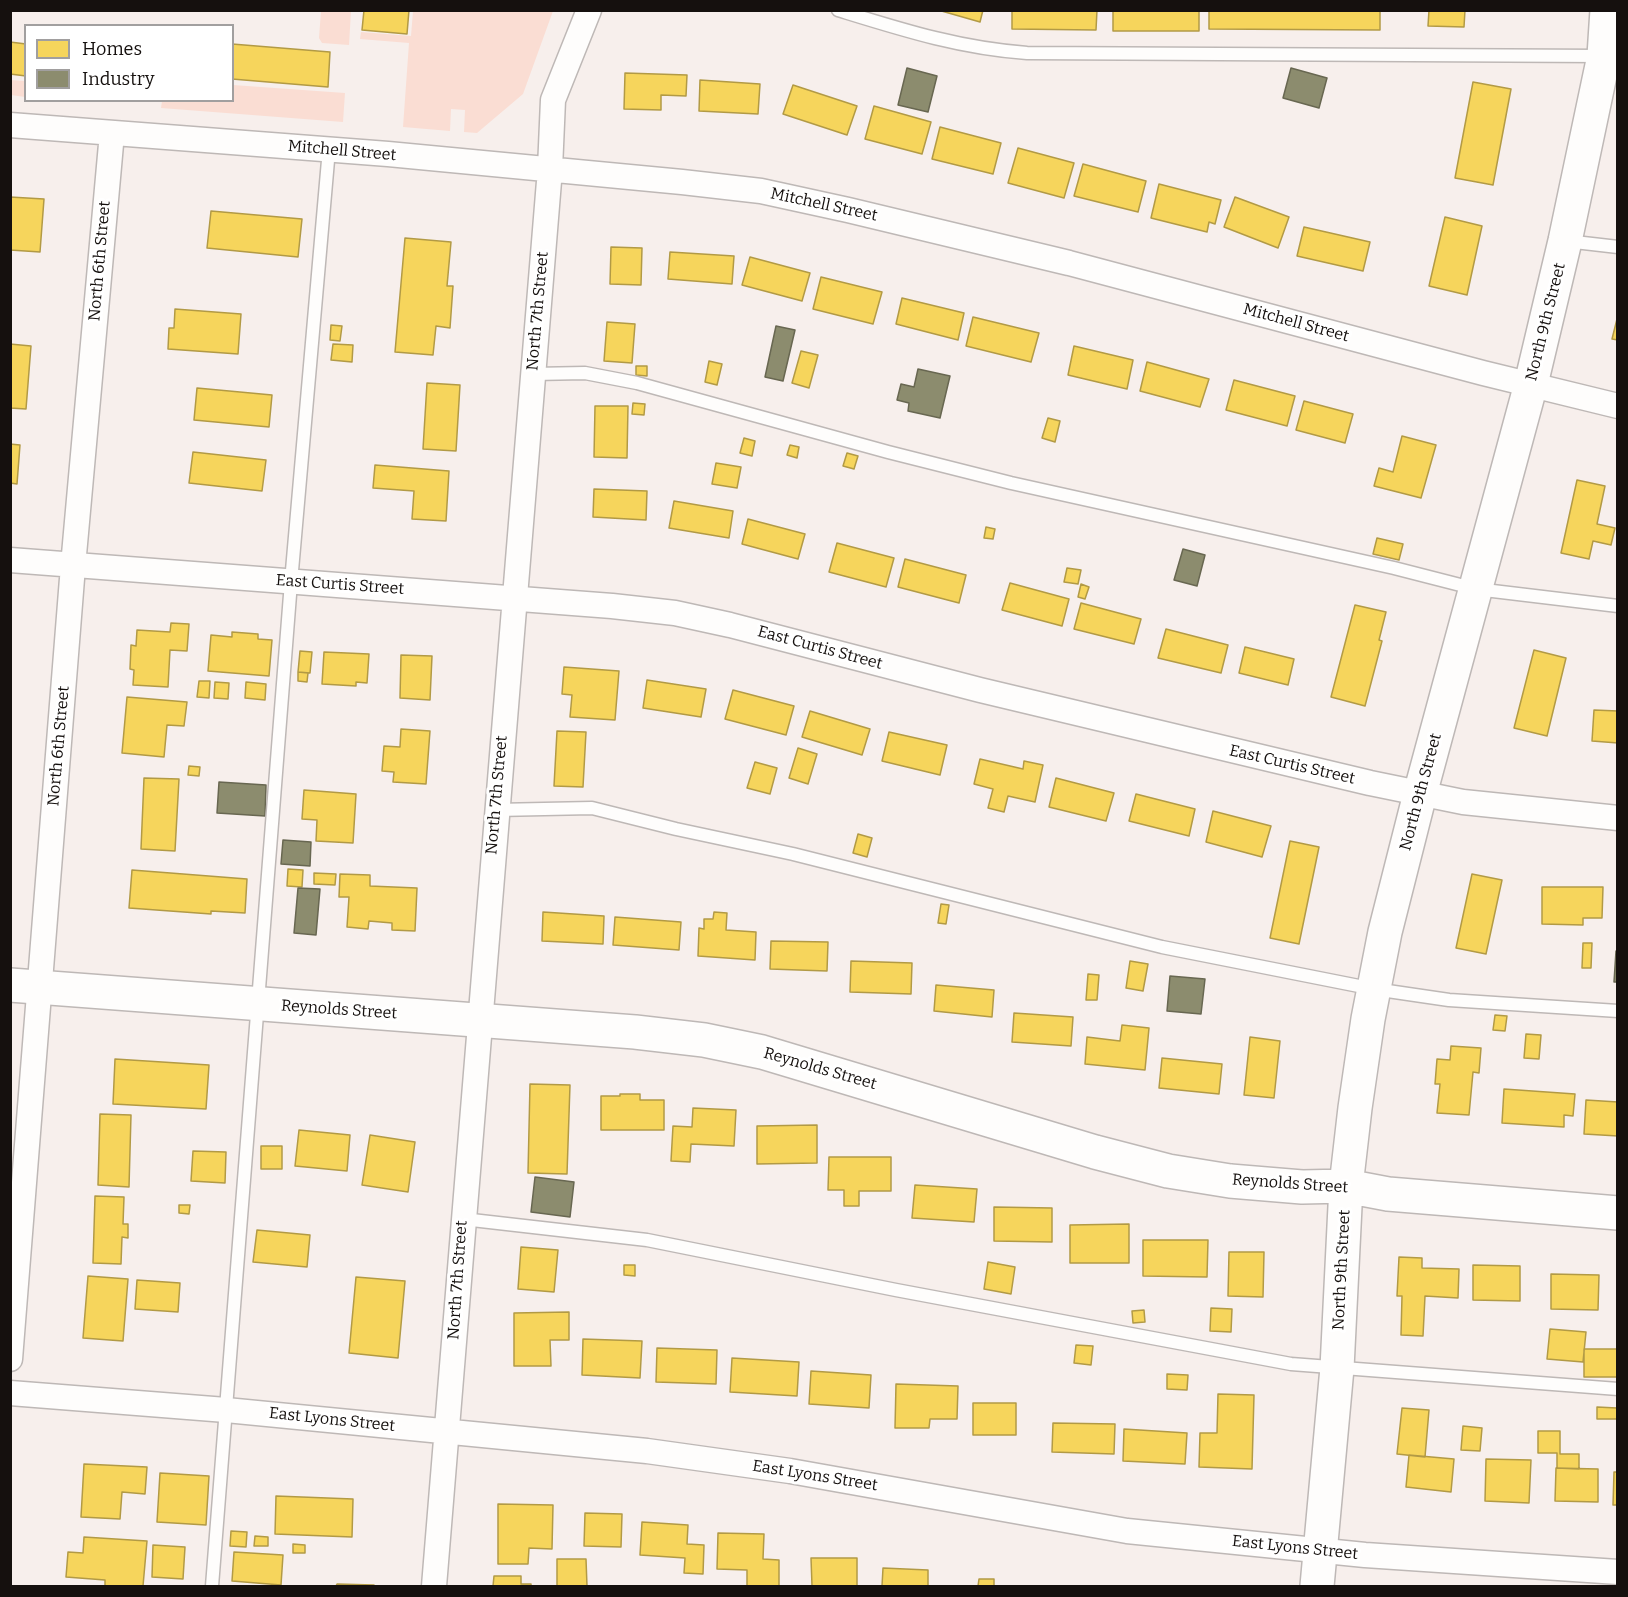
<!DOCTYPE html>
<html>
<head>
<meta charset="utf-8">
<style>
	body { margin:0 }
	#map { position:relative; width:1628px; height:1597px; overflow:hidden; background:#f7efec; font-family:Bitter,serif }
	canvas { display:block }
	.frame { position:absolute; inset:0; border:12px solid #15100e; pointer-events:none }
	.legend { position:absolute; left:24px; top:24px; width:210px; height:78px; box-sizing:border-box; background:#fff; border:2px solid #a19f9f; margin:0; padding:8px 10px; list-style:none; font-size:18px; color:#15100e }
	.legend li { display:flex; align-items:center; gap:12px; height:30px }
	.legend b { width:30px; border:2px solid #a19f9f }
</style>
</head>
<body>
<div id="map">
<canvas width="1628" height="1597"></canvas>
<div class="frame"></div>
<ul class="legend">
<li><b style="height:16px;background:#f6d55c"></b>Homes</li>
<li><b style="height:16px;background:#8c8c6e"></b>Industry</li>
</ul>
</div>
<script>
const context = document.querySelector('canvas').getContext('2d');
context.lineJoin = 'round';
function fillPath(path, color) { context.fillStyle = color; context.fill(path, 'evenodd'); }
function stroke(path, color, width, dash) { context.strokeStyle = color; context.lineWidth = width; context.lineCap = dash ? 'butt' : 'round'; context.setLineDash(dash || []); context.stroke(path); }
function label(font, color, halo, rows, align = 'center') {
  context.font = font + ' Bitter,serif'; context.lineWidth = 6; context.setLineDash([]); context.textBaseline = 'middle'; context.strokeStyle = halo; context.fillStyle = color; for (const [text, x, y, turn = 0] of rows) {
    context.save(); context.translate(x, y); context.rotate((+turn || 0) * Math.PI / 180); context.textAlign = isNaN(turn) ? turn : align; if (halo) context.strokeText(text, 0, 0); context.fillText(text, 0, 0); context.restore();
  }
}
fillPath(new Path2D(`
	M321,11h30l-2,34 -27,-2 -3,-5z
	M413,11v-1l140,1 -30,83 -46,39 -13,-1 1,-22 -14,-1 -1,22 -47,-4 6,-84 -49,-4 1,-7 50,4z
	M10,80l15,1v16l-14,-2z
	M233,85l112,8 -2,29 -182,-14 1,-7 70,-1z`), '#faddd3');
const homes = new Path2D(`
	M364,10h45l-2,24 -45,-4z
	M938,10h45l-3,12z
	M1012,10h85l-1,20 -84,-1z
	M1113,10h86v21h-86z
	M1209,10h171v20l-171,-1z
	M1429,10h36l-1,17 -36,-1z
	M10,42l16,2v32l-16,-2z
	M232,44l98,8 -2,35 -96,-8z
	M625,73l62,2 -1,21 -25,-1v15l-37,-1z
	M700,80l60,4 -2,30 -59,-3z
	M1473,82l38,7 -18,96 -38,-7z
	M793,85l64,21 -10,29 -64,-21z
	M874,106l57,16 -9,32 -57,-15z
	M940,127l61,16 -8,31 -61,-15z
	M1018,148l56,15 -10,35 -56,-15z
	M1083,164l63,17 -8,31 -64,-16z
	M1159,184l62,16 -6,24 -6,-2 -2,10 -56,-14z
	M10,197l34,2 -4,53 -30,-2z
	M1235,197l54,20 -11,31 -54,-21z
	M211,211l91,8 -4,38 -91,-9z
	M1445,217l37,9 -15,69 -38,-9z
	M1304,227l66,15 -7,29 -66,-15z
	M405,238l46,4 -4,44h6l-3,42 -14,-2 -3,29 -38,-3z
	M611,247l31,1 -1,37 -31,-1z
	M670,252l64,4 -2,28 -64,-5z
	M750,257l60,16 -8,28 -60,-16z
	M821,277l61,15 -9,32 -60,-15z
	M902,298l62,15 -6,27 -62,-16z
	M175,309l66,5 -3,40 -70,-5 1,-21h5z
	M1618,315v25l-6,-1z
	M973,317l66,16 -8,29 -65,-16z
	M607,322l28,2 -3,39 -28,-2z
	M331,325l11,1 -2,15 -10,-1z
	M10,344l21,2 -5,63 -16,-1z
	M333,344l20,1 -1,17 -21,-2z
	M1074,346l59,14 -6,29 -59,-14z
	M801,351l17,4 -9,33 -17,-5z
	M709,361l13,3 -5,21 -12,-3z
	M1147,362l62,17 -9,28 -60,-16z
	M636,366h11v10l-11,-1z
	M1234,380l61,16 -8,30 -61,-16z
	M427,383l33,2 -4,66 -33,-2z
	M197,388l75,7 -3,32 -75,-7z
	M1304,401l49,13 -8,29 -49,-13z
	M633,403l12,1 -1,11 -12,-1z
	M595,406h33l-1,52 -33,-1z
	M1048,418l12,3 -5,21 -13,-4z
	M1402,436l34,9 -15,53 -47,-12 5,-18 14,4z
	M744,438l11,3 -3,15 -12,-3z
	M10,444l10,1 -3,39 -7,-1z
	M790,445l9,2 -2,11 -10,-3z
	M193,452l73,8 -4,31 -73,-8z
	M847,453l11,3 -4,13 -11,-3z
	M716,463l25,4 -4,21 -25,-4z
	M375,465l74,6 -3,50 -34,-2 2,-28 -41,-3z
	M1577,480l28,6 -8,38 18,4 -4,17 -18,-4 -4,18 -28,-6z
	M594,489l53,2 -1,29 -53,-3z
	M674,501l59,10 -4,27 -60,-10z
	M748,519l57,15 -7,25 -56,-15z
	M986,527l9,2 -2,10 -9,-1z
	M1377,538l26,6 -4,16 -26,-6z
	M837,543l57,15 -8,29 -57,-15z
	M905,559l61,16 -7,28 -61,-16z
	M1067,568l14,2 -3,14 -14,-2z
	M1010,583l59,16 -7,27 -60,-16z
	M1081,584l8,3 -4,12 -7,-2z
	M1081,603l60,16 -7,25 -60,-15z
	M1355,605l31,7 -7,28 3,1 -17,65 -34,-9z
	M171,623l18,1 -2,27 -17,-1 -2,37 -35,-2 1,-15 -4,-1 1,-24 5,1 1,-16 33,2z
	M1166,629l62,16 -7,28 -63,-15z
	M232,632l26,2v5l14,1 -3,36 -61,-5 3,-36 21,2z
	M1245,647l49,12 -6,26 -49,-12z
	M1534,650l32,8 -19,78 -33,-8z
	M300,651l12,1 -2,21 -12,-1z
	M324,652l45,2 -2,29 -11,-1v4l-34,-2z
	M401,655l31,1 -2,44 -30,-2z
	M564,667l55,4 -4,49 -45,-3 2,-22 -10,-1z
	M298,672l10,1 -1,9 -9,-1z
	M647,680l59,9 -5,28 -58,-9z
	M199,681h11l-1,17 -12,-1z
	M215,682l14,1 -1,16 -14,-1z
	M246,682l20,2 -1,16 -20,-2z
	M733,690l61,16 -8,29 -61,-16z
	M127,697l60,5 -3,24 -17,-1 -3,32 -42,-4z
	M1594,710l24,1v32l-26,-2z
	M810,711l60,18 -8,26 -60,-18z
	M401,729l29,2 -4,53 -33,-2 1,-10 -12,-1 2,-25 16,1z
	M557,731l29,1 -3,55 -29,-1z
	M889,732l58,13 -7,30 -58,-14z
	M798,748l19,6 -9,30 -19,-6z
	M980,759l43,10 1,-8 19,4 -8,37 -27,-6 -4,16 -16,-4 5,-19 -19,-5z
	M755,762l22,6 -7,26 -23,-6z
	M189,766l11,1 -1,9 -11,-1z
	M144,778l35,1 -4,72 -34,-2z
	M1056,778l58,15 -8,28 -57,-14z
	M304,790l52,4 -3,49 -37,-2 1,-21 -15,-1z
	M1136,794l59,15 -6,27 -60,-15z
	M1213,811l58,15 -9,31 -56,-15z
	M858,834l14,4 -5,19 -14,-4z
	M1290,841l29,6 -20,97 -29,-6z
	M288,869l15,1 -1,17 -15,-1z
	M132,870l115,9 -2,34 -34,-2v3l-82,-6z
	M314,873l22,1 -1,11 -21,-1z
	M340,874l30,1v11l47,2 -2,43 -23,-1v-7l-23,-2 -1,8 -21,-2 2,-30h-10z
	M1472,874l30,6 -16,74 -30,-6z
	M1542,887h61l-1,31h-19v7l-41,-1z
	M941,904l8,1 -3,19 -8,-1z
	M543,912l61,4 -1,28 -61,-3z
	M714,912l13,1 -1,17 30,2 -1,28 -57,-4 1,-28 5,1v-10h9z
	M615,917l66,5 -2,28 -66,-5z
	M771,941l57,1 -1,29 -57,-2z
	M1583,943h9l-1,25h-9z
	M851,961l61,2 -1,31 -61,-2z
	M1130,961l18,3 -5,27 -17,-3z
	M1088,974l11,1 -2,25h-11z
	M936,985l58,5 -2,27 -58,-6z
	M1014,1013l59,4 -2,29 -59,-4z
	M1495,1015l12,1 -2,15 -12,-1z
	M1122,1025l27,3 -4,42 -60,-6 2,-27 33,4z
	M1526,1034l15,1 -2,24 -15,-1z
	M1250,1037l30,4 -6,57 -30,-3z
	M1451,1046l30,2 -2,25 -6,-1 -4,43 -32,-2 3,-29h-5l2,-25 13,1z
	M1162,1058l60,6 -3,30 -60,-6z
	M115,1059l94,6 -3,44 -93,-5z
	M530,1084l40,1 -3,89 -39,-1z
	M1504,1089l71,5 -2,22 -9,-1v12l-62,-4z
	M620,1094h20v6h24v30h-63v-34h19z
	M1586,1100l32,2v34l-34,-2z
	M693,1108l43,2 -2,36 -43,-2 -1,18 -19,-1 2,-35 19,1z
	M100,1114l31,1 -2,72 -31,-2z
	M817,1125v38l-60,1v-38z
	M299,1130l51,5 -3,36 -52,-5z
	M370,1135l45,7 -7,50 -46,-7z
	M261,1146h21v23h-21z
	M193,1151l33,1 -1,31 -34,-2z
	M829,1157h62v34h-32v15h-15v-16h-16z
	M915,1185l62,4 -3,33 -62,-4z
	M95,1196l29,1 -1,27h5v14l-6,-1 -1,27 -28,-1z
	M179,1205h11l-1,9 -10,-1z
	M994,1207l58,1v34l-58,-1z
	M1129,1224v39h-59v-38z
	M257,1230l53,5 -3,32 -54,-5z
	M1143,1240h65l-1,37 -64,-1z
	M521,1247l37,3 -4,42 -36,-3z
	M1229,1252h35l-1,45 -35,-1z
	M1399,1257l23,1v10l37,1 -1,29 -33,-2 -2,40 -22,-1 1,-39h-5z
	M988,1262l27,5 -4,27 -27,-5z
	M624,1265h11v11l-11,-1z
	M1473,1265l47,1v35l-47,-1z
	M1551,1274l48,1 -1,35 -47,-1z
	M88,1276l40,3 -5,62 -40,-3z
	M356,1277l49,4 -7,77 -49,-5z
	M137,1280l43,3 -2,29 -43,-3z
	M1211,1308l21,1 -1,23 -21,-1z
	M1144,1310l1,12 -12,1 -1,-12z
	M569,1312v28h-19l1,26h-37v-53z
	M1550,1329l36,3 -3,30 -36,-3z
	M583,1339l59,2 -2,37 -58,-3z
	M1076,1345l17,1 -2,19 -17,-2z
	M657,1348l60,2 -1,34 -60,-2z
	M1584,1349h34v28h-34z
	M732,1358l67,4 -2,34 -67,-4z
	M811,1371l60,4 -2,33 -60,-4z
	M1167,1374l21,1 -1,15 -20,-1z
	M896,1384l62,2 -1,33h-27l-1,9h-34z
	M1218,1394l36,1 -2,74 -53,-2 1,-34h17z
	M973,1403h43v32h-43z
	M1597,1407l20,1v11h-20z
	M1402,1408l27,2 -4,47 -28,-3z
	M1053,1423l62,1 -1,30 -62,-2z
	M1463,1426l19,2 -2,23 -19,-1z
	M1124,1429l63,4 -2,31 -62,-3z
	M1538,1431h22v23h19v15l-22,-1v-15h-19z
	M1409,1455l45,4 -3,33 -45,-5z
	M1486,1459l45,1 -2,43 -44,-2z
	M84,1464l63,3 -2,27 -23,-2 -2,27 -39,-2z
	M1556,1468l42,1v33l-43,-1z
	M1614,1472h4v33h-5z
	M160,1473l49,3 -3,49 -49,-3z
	M276,1496l77,3 -1,38 -77,-3z
	M498,1504l55,1 -1,44 -23,-1 -1,16h-30z
	M585,1513l37,1 -1,33 -37,-1z
	M642,1522l46,3 -1,19 17,1 -1,29 -19,-1 1,-15 -45,-3z
	M231,1531l16,1 -1,15 -16,-1z
	M718,1533l46,1 -1,25 16,1v26h-32v-16l-30,-1z
	M255,1536l13,1v9h-14z
	M84,1537l63,4 -4,45h-38v-6l-39,-3 2,-25 15,1z
	M293,1544l12,1v8h-12z
	M153,1545l32,2 -2,32 -31,-2z
	M234,1552l49,3 -2,30 -49,-4z
	M811,1558h46v28h-45z
	M557,1559h29l1,27h-30z
	M883,1568l45,2v16h-46z
	M494,1576h27v8h10v2h-38z
	M979,1579h15v7h17h-33z
	M337,1584l37,1v1h-38z`);
fillPath(homes, '#f6d55c');
stroke(homes, '#b29a45', 1.5);
const industry = new Path2D(`
	M907,68l30,8 -9,36 -30,-7z
	M1291,68l36,10 -8,30 -36,-10z
	M776,326l19,4 -12,51 -18,-4z
	M918,369l32,7 -10,42 -32,-7 1,-8 -12,-3 4,-16 13,3z
	M1183,549l22,6 -8,31 -23,-6z
	M219,782l47,3 -1,31 -48,-3z
	M283,840l28,2 -1,24 -29,-2z
	M298,888l22,1 -4,46 -22,-2z
	M1616,951h2v31h-4z
	M1170,976l35,3 -4,35 -34,-3z
	M535,1177l39,5 -4,35 -39,-5z`);
fillPath(industry, '#8c8c6e');
stroke(industry, '#686751', 1.5);
const lane = new Path2D(`
	M838,10c65,20 121,38 189,43l576,3
	M1566,241l52,6
	M533,374l52,-1 52,10 251,69 123,31 383,85 82,21 142,17
	M496,810l96,-2 84,21 117,25 369,93 212,42 75,11 169,11
	M463,1219l184,21 249,50 395,74 327,25
	M212,1586l79,-1004 38,-433`);
const street = new Path2D(`
	M10,125l378,29 294,28 79,9 87,19 221,53 414,110 135,33
	M10,560l602,46 63,7 55,12 250,65 390,93 93,19 155,16
	M10,1359l63,-793 39,-433
	M10,1393l216,17 421,41 143,20 337,60 238,24 253,17
	M434,1586l116,-1417 3,-69 36,-90`);
const secondary = new Path2D(`
	M10,985l625,47 69,8 58,12 333,100 73,19 62,10 72,6 44,-1 42,8 230,19
	M1317,1586l20,-218 9,-182 9,-78 13,-89 17,-87 35,-138 111,-410 34,-143 39,-185 3,-46`);
stroke(lane, '#beb8b6', 15);
stroke(street, '#beb8b6', 27);
stroke(secondary, '#beb8b6', 36);
stroke(lane, '#fefdfc', 12);
stroke(street, '#fefdfc', 24);
stroke(secondary, '#fefdfc', 33);
label('16px', '#15100e', '#fff', [
	["Mitchell Street",342,151,5],
	["Mitchell Street",824,205,12],
	["North 6th Street",100,261,-85],
	["North 7th Street",538,311,-85],
	["North 9th Street",1546,322,-76],
	["Mitchell Street",1296,323,15],
	["East Curtis Street",340,585,4],
	["East Curtis Street",820,648,15],
	["North 6th Street",59,746,-85],
	["East Curtis Street",1292,765,13],
	["North 9th Street",1421,792,-75],
	["North 7th Street",497,795,-85],
	["Reynolds Street",339,1010,4],
	["Reynolds Street",820,1069,16],
	["Reynolds Street",1290,1184,4],
	["North 9th Street",1342,1270,-87],
	["North 7th Street",458,1280,-86],
	["East Lyons Street",332,1420,6],
	["East Lyons Street",815,1476,9],
	["East Lyons Street",1295,1548,6]
]);
</script>
</body>
</html>
